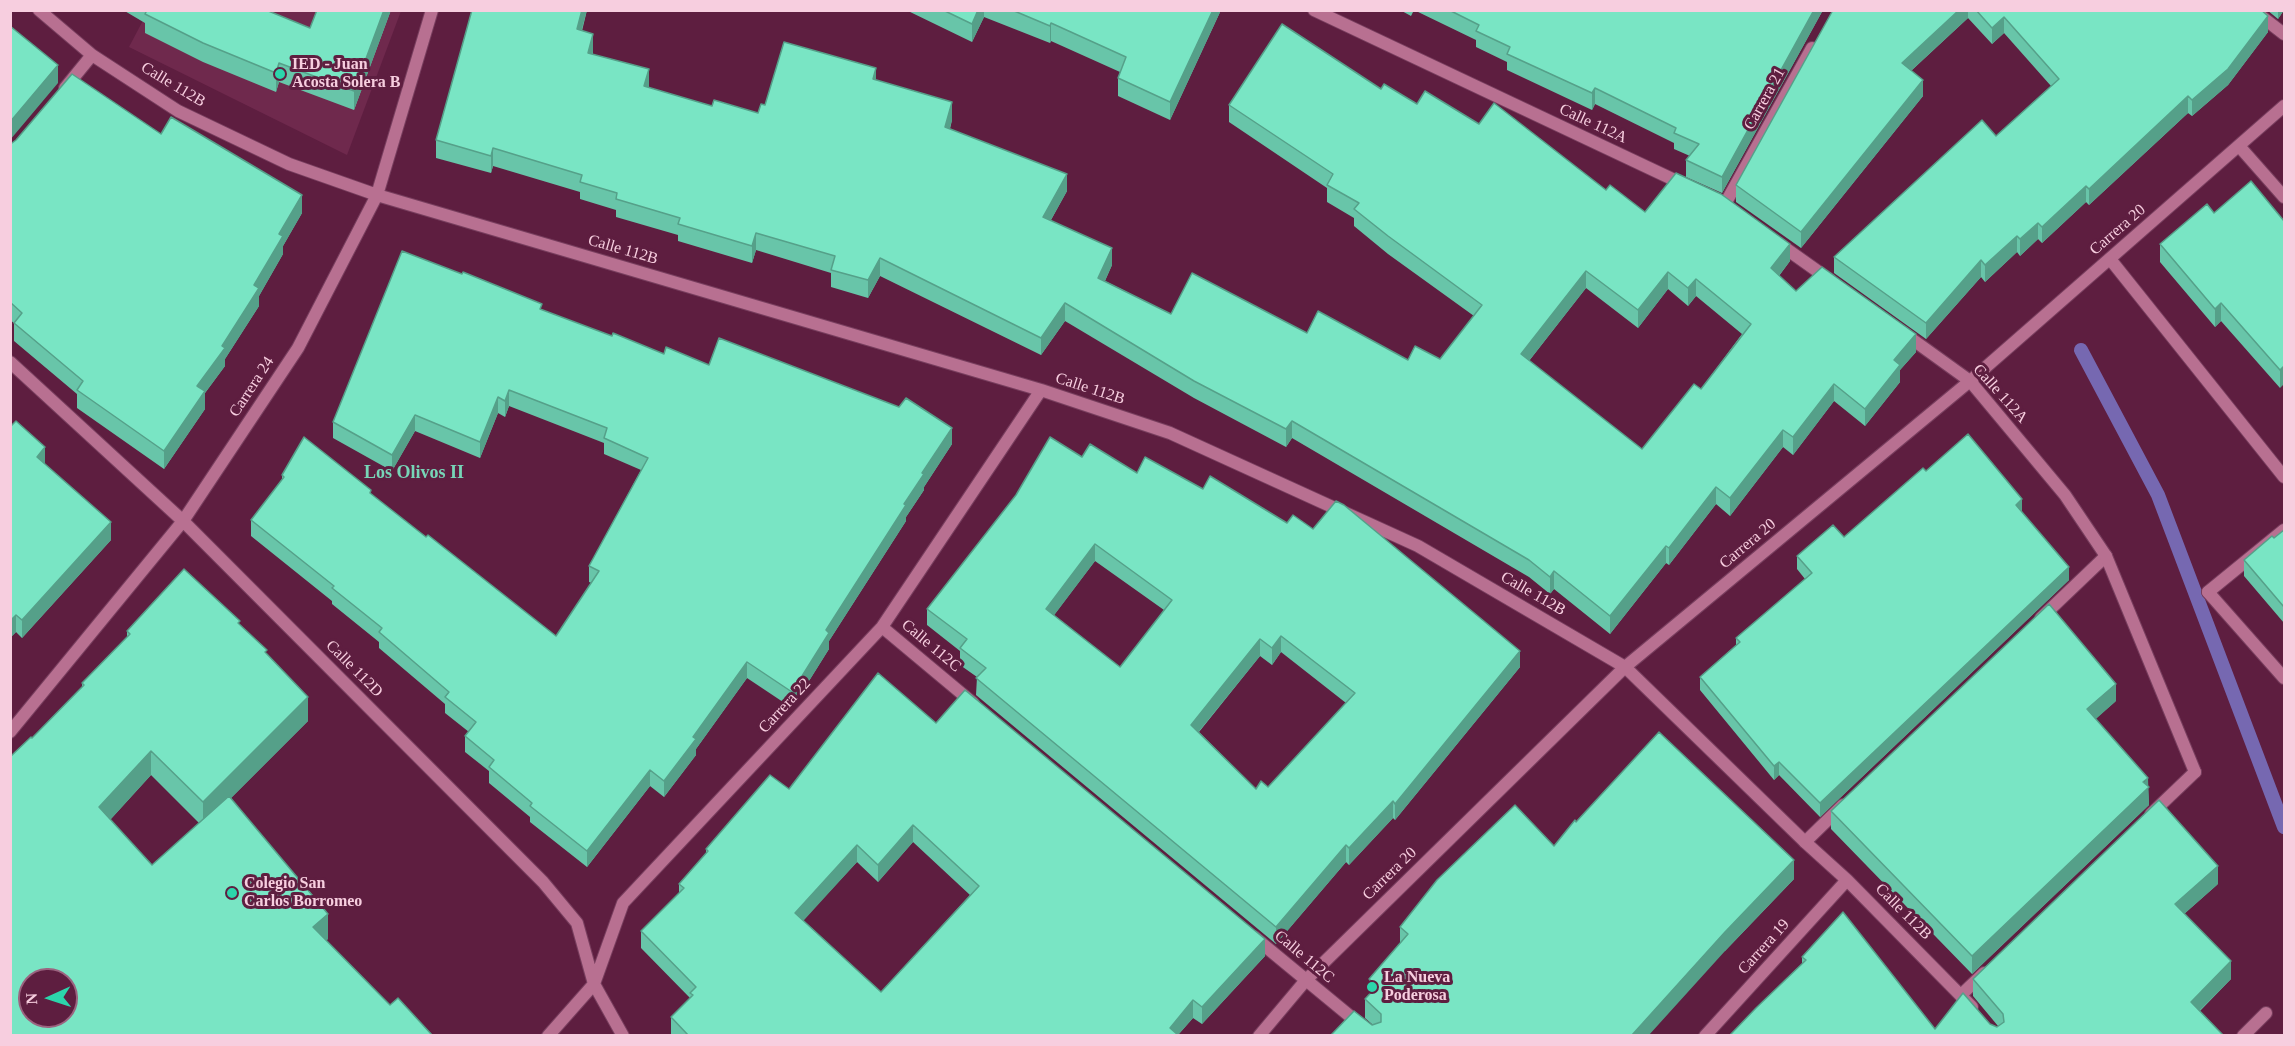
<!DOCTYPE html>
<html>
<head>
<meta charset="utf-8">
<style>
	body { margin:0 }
	#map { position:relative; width:2295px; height:1046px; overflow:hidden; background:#5e1e40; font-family:"Times New Roman",serif }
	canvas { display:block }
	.frame { position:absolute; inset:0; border:12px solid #f7cedf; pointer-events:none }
	.north { position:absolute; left:18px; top:968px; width:60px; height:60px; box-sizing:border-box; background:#5e1e40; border:2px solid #9b6480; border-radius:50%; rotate:267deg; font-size:16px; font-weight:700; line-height:24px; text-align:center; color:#f7cedf }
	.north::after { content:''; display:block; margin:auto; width:21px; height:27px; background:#2cd5ab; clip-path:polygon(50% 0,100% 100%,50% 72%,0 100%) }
</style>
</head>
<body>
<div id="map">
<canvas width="2295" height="1046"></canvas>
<div class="frame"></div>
<div class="north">N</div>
</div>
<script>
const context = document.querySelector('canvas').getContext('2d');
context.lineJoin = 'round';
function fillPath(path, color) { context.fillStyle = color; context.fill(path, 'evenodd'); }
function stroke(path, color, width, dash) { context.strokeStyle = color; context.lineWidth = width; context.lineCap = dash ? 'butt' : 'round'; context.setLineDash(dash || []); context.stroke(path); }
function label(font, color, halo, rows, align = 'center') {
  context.font = font + ' "Times New Roman",serif'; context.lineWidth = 6; context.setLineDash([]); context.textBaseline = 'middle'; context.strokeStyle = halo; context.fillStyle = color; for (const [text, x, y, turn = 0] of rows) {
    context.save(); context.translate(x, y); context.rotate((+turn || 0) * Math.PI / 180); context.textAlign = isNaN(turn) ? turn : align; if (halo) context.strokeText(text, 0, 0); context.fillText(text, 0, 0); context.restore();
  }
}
fillPath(new Path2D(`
	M148,11h253l-54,144 -218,-108z`), '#6f294d');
stroke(new Path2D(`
	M2081,350l77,145 126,332`), '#7668b1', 14);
const service = new Path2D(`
	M2110,259l174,218
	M2208,592l76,-62
	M2041,618l65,-62
	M2151,814l44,-42
	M1805,842l38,-37
	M1961,995l23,-22
	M2243,1036l23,-23`);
const minor = new Path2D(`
	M39,10l53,45 86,56 111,53 88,31 664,195 129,43 248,113 207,121 180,175 42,38 125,127
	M1314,10l371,175
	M2253,10l31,24
	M65,88l27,-33
	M2239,146l45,51
	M1725,204l87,-156
	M1778,243l52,37
	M1902,332l68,49 95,114 41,61 89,216
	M10,362l173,159 360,361 34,41 17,61 29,52
	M2208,592l76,86
	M882,627l91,76
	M10,732l173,-211 115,-173 79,-153 55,-185
	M1254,937l120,99
	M548,1036l46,-52 29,-81 259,-276 159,-237
	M1259,1036l47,-56 319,-313 345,-286 314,-275
	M1705,1036l142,-156`);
stroke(service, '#783e5e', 14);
stroke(minor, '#783e5e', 14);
stroke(service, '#b87091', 12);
stroke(minor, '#b87091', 12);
fillPath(new Path2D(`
	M123,10h143l44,18 7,-18h74l-37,100 -75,-28 -3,10 -73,-30 -58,-29v-10z
	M472,10h115l-5,21 11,21v2l56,32 -1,2 64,18 46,7 7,-8 111,-25 76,40 -2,9 117,62 -16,29 61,45 -7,16 66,33 136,19 101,27 32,-1 34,-43 -86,-62 -34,-28v-8l-27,-16v-14l-98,-66v-17l152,-16 36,15 62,20 166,88 145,49 -11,15 17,15 120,61 -16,18v12l-35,44 -31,-25 -41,54 -10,-8 -53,69 -14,-12 -47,61 -3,-2 -56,71 -56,-45 -4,5 -21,-17 -237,-139 -6,9 -92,-49 -129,-77 -24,34 -161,-79 -12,22 -37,-11v-14l-75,-23 -4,13 -74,-22v-6l-62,-18v-7l-36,-11v-7l-87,-26 -2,7 -55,-15v-18zM1586,288l52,40 30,-39 20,17 8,-10 46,38 -41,55 -59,60 -113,-88z
	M906,10h315l-51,110 -52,-24v-18l2,-6 -69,-31 -1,2 -66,-26 -12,25z
	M1400,10h14l-3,6z
	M1414,10h409l-101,183 -36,-16v-17l4,-4 -16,-7v-6l-79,-39 -3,6 -85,-40v-8l-31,-15v-7z
	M1833,10h428l7,22 -40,53 -36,31 -4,-3 -99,92 -3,-3 -44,41 -4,-4 -18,17 -3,-4 -32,30 -4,-5 -55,62 -92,-66v-16l162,-121 55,-50 -47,-53 -12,11 -24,-26 -57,53 12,25 -122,152 -65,-46v-17z
	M2267,10h17l-6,9z
	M161,134l141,79 -19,33v8l-24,42v10l-34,53v7l-20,27v16l-41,60 -87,-61v-14l-63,-53v-18l-4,-3v-177z
	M2214,213l70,8 -4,167 -59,-67 -6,6 -55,-65v-18z
	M542,310l70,26 52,18 45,11 243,79 -28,43v3l-18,27v4l-77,120v8l-37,59 -45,-30 -51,71v6l-32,42 -14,-11 -63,81 -57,-45v-5l-41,-34v-12l-24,-19v-16l4,-4 -24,-19v-9l-66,-56v-6l-47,-38v-3l-81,-65v-16l31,-40v-5l89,19 55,43 130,99 36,-53 -3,-1v-16l52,-96 -37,-16v-11l-95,-37 -4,11 -7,-4 -18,45 -65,-27 -23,40 -59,-33v-16z
	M10,427l35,37 66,76 -89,98 -6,-6 -6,6z
	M1082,457l55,16 66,16 84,34 26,6 207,138 -125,153 -2,-2 -44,47 -3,-3 -70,82 -300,-249 1,-18 -17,-12v-14l-33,-26v-16zM1095,561l69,49 -44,57 -66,-52zM1281,652l65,51 -78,84 -12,2 -57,-57 61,-76 12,9z
	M1926,471l96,41 47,68 -249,237 -41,-42 -5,5 -74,-90v-13l36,-32v-7l69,-59 -8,-10v-13l47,-19z
	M2284,530v93l-40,-47v-16l30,-22z
	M240,625l27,30 41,66 -77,77 97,141 -2,1 64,65 42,30h-422l22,-297 50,-51v-4l45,-46v-6zM151,775l48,48 -47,42 -42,-45z
	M2116,701l-21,18 53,68 1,18 -177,169 -141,-145v-18z
	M936,723l329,233 -63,68 -9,-6 -15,17h-506l-1,-1v-17l19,-19 -49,-50v-17l38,-38v-9l27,-30v-5l83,-60zM913,842l57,53 -89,97 -78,-72 54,-58 21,20z
	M1576,822l218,57 -69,72 -353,74h1l-8,-7v-19l4,-4v-16l31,-35v-17l154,-81z
	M2218,884l-34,30 47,65 -31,32 23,24h-493l72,-71v-7l133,72 55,-5 7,3 1,-1 -25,-30v-17z`), '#68c5a9');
fillPath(new Path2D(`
	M384,10h7l-37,100v-19z
	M582,10h5l-10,37v-18z
	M978,10h6v7l-12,25v-18z
	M1213,10h8l-51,110v-18z
	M1814,10h9l-101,183v-16z
	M1959,10h9v8l-66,61v-16z
	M2278,10h6l-6,9z
	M2268,16v16l-40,53 -36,31v-16z
	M2004,17v16l-12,11v-16z
	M1051,23v18l-1,2v-17z
	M593,34v18l-5,18v-17z
	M279,63v19l-3,10v-19z
	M58,65v18l-48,57v-18z
	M876,68v18l-3,-7z
	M649,69v17l-5,18v-18z
	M1923,80v16l-122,152v-16z
	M1595,88v16l-3,6v-17z
	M2188,96v17l-99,92v-16z
	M952,102v18l-7,25v-18z
	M493,148v18l-2,7v-17z
	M1067,174v17l-24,43v-17z
	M2086,186v16l-44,41v-16z
	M302,195v18l-19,33v8l-24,42v10l-34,53v7l-20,27v16l-41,60v-18l33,-65 25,-40 32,-61 25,-51z
	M2038,223v16l-18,17v-17z
	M756,233v17l-4,13v-17z
	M2017,236v16l-32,30v-17z
	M1790,244v17l-19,25v-18z
	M1112,248v17l-14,31v-18z
	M880,258v18l-12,22v-18z
	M1981,260v17l-55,62v-16z
	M1586,271v17l-65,83v-17z
	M1668,272v17l-30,39v-18z
	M1696,279v17l-8,10v-18z
	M1065,303v18l-24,34v-17z
	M2221,303v18l-6,6v-18z
	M1916,334v18l-16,18v12l-35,44v-17l29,-49z
	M2284,366v18l-4,4v-18z
	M1834,384v17l-41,54v-18z
	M509,390v16l-4,11v-16z
	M498,397v16l-18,45v-16z
	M415,415v16l-23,40v-16z
	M1292,421v17l-6,9v-18z
	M952,428v16l-28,43v3l-18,27v4l-77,120v8l-37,59v-16l34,-62 78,-126 18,-31z
	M1783,430v17l-53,69v-18z
	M45,447v17l-8,-7z
	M1716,487v17l-47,61v-17z
	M2022,499v14l-6,-8z
	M111,522v18l-89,98v-18z
	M1095,544v17l-49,65v-17z
	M1666,546v17l-56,71v-18z
	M2069,567v13l-249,237v-14z
	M1554,571v18l-4,5v-17z
	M16,615v17l-6,6v-17z
	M1281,636v16l-9,13v-17z
	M1260,639v17l-69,85v-16z
	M1520,651v16l-125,153v-16z
	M747,662v16l-51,71v6l-32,42v-16l29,-44z
	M2116,684v17l-29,26v-18z
	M308,697v24l-105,105v-24z
	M151,751v24l-52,57v-25z
	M1779,762v13l-5,5v-14z
	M650,770v16l-63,81v-16z
	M2148,778l1,27 -177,169v-18z
	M1393,801v17l-44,47v-17z
	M913,825v17l-35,40v-17z
	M857,845v17l-62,68v-17z
	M1346,845v17l-70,82v-17z
	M1794,860v19l-69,72 -76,84h-17l93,-103z
	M2218,866v18l-43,38v-18z
	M328,914v25l-15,13v-25z
	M1265,939v17l-63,68v-17z
	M2231,961v18l-40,40v-17z
	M1193,1000v18l-15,17 -8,-7z`), '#55a089');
const building = new Path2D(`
	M147,10h119l44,18 7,-18h67l-30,81 -75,-28 -3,10 -73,-30 -58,-29z
	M472,10h110l-5,19 16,5 -5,19 61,16 -5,17 68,20 2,-6 44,13 3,-9 4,1 19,-63 92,26 -3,11 79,23 -7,25 122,47 -24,43 69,31 -14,30 73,36 21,-41 115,60 11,-22 90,49 7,-14 25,13 42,-54 -94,-69 -34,-27 5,-6 -32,-18 6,-11 -104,-69 53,-81 99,65 3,-5 33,20 8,-13 54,33 15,-21 112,87 4,-5 35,27 31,-39 45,21 69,50 -19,24 25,23 26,-24 94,67 -22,26 6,5 -35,44 -31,-25 -41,53 -10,-7 -53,68 -14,-11 -47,61 -3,-2 -56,70 -56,-45 -4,6 -21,-17 -237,-139 -6,8 -92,-48 -129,-78 -24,35 -161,-80 -12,22 -37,-10 4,-14 -79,-23 -4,13 -74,-22 2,-6 -64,-19 1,-6 -37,-11 2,-7 -89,-27 -2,8 -55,-16zM1586,271l52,39 30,-38 20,16 8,-9 55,45 -50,65 -7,-5 -52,65 -121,-95z
	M943,10h35l-6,14z
	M1012,10h201l-43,92 -52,-24 8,-21 -75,-34 -1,3z
	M1449,10h365l-92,167 -36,-17 13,-16 -25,-11 2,-5 -81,-40 -3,5 -85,-39 3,-7 -34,-16 3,-6z
	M1833,10h126l-57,53 21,17 -122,152 -65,-47z
	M1976,10h285l7,6 -40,53 -36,31 -4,-4 -99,93 -3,-3 -44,41 -4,-4 -18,16 -3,-3 -32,29 -4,-5 -55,63 -92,-66 148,-137 14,16 63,-57 -55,-62 -12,11z
	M10,26l48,39 -48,57z
	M72,74l89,60 10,-17 131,78 -23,39 4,2 -29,49 5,3 -37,58 3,2 -28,38 8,5 -41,60 -87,-61 6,-9 -69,-58 8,-10 -12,-11v-159h2l4,-3z
	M2251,181l33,40v145l-4,4 -59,-67 -6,6 -55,-65 47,-40 7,9z
	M402,251l60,23 1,-2 79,32 -2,5 72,27 1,-3 51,21 2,-7 43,18 10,-27 180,69 7,-9 46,30 -30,45 2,1 -20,30 2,1 -80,125 3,3 -37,59 -45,-30 -54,75 3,2 -32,42 -14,-11 -63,81 -57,-45 2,-3 -43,-36 5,-7 -29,-24 11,-14 -31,-25 4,-5 -70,-60 3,-4 -50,-40 2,-2 -83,-66 33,-43 -2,-2 22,-38 67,53 -1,3 56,44 2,-2 128,101 43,-65 -10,-5 59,-108 -44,-20 3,-10 -98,-38 -4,11 -7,-4 -18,45 -65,-27 -23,40 -59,-33z
	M16,421l29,26 -8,10 74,65 -89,98 -6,-5 -6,6v-194z
	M1968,434l54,65 -6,6 53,62 -249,236 -41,-41 -5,4 -74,-89 40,-35 -4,-4 76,-65 -15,-17 36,-31 11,12 79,-69 3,3z
	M1050,437l32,20 8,-13 47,29 8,-16 58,32 7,-13 77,47 6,-8 20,14 23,-28 8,4 176,146 -125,153 -2,-3 -44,47 -3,-3 -70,82 -300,-249 10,-10 -26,-20 7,-9 -40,-30 89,-114zM1095,544l77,56 -52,67 -74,-58zM1281,636l74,57 -87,94 -7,-6 -5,8 -65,-64 69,-86 12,9z
	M2284,530v77l-40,-47 28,-24 2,2z
	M184,569l56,52 -2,2 29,27 -2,2 43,45 -105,105 -52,-51 -52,56 53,58 77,-69 99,118 -15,13 77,78 8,-7 34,37h-422v-278l21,-20 1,1 52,-53 -2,-2 48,-49 -3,-3zM30,980h36v36h-36z
	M2049,604l67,80 -29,25 61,69 -5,4 6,5 -177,169 -141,-145z
	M878,673l58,50 29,-33 300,249 -63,68 -9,-7 -23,28 8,7h-490l-17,-18 22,-22 -3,-2 6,-6 -55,-56 43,-43 -5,-4 29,-33 -2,-2 64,-74 19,14zM913,825l66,61 -98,106 -86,-79 62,-68 21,20z
	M1659,732l135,128 -69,72 -93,103h-301l23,-24 18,14 9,-3v-8l-16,-15 12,-13 -8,-7 39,-45 -8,-7 37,-47 78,-75 39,41 21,-26 1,2z
	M2159,800l59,66 -43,38 56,57 -40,41 32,33h-493l26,-27 50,-48 -4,-3 41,-45 92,117 28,-36 27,31 7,3 7,-5 -1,-8 -30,-35z`);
fillPath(building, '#79e5c4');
stroke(building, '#55a089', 1.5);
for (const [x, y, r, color] of [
	[280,74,6,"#2cd5ab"],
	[232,893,6,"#2cd5ab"],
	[1372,987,6,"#2cd5ab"]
]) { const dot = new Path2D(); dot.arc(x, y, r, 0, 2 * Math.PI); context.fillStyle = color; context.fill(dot); stroke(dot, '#5e1e40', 2); }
label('bold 16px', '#f7cedf', '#5e1e40', [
	["IED - Juan",292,65],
	["Acosta Solera B",292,83],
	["Colegio San",244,884],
	["Carlos Borromeo",244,902],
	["La Nueva",1384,978],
	["Poderosa",1384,996]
], 'left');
label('16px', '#f7cedf', '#5e1e40', [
	["Calle 112B",173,85,31],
	["Carrera 21",1765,99,-61],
	["Calle 112A",1593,124,25],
	["Carrera 20",2118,230,-41],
	["Calle 112B",623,250,16],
	["Carrera 24",252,387,-57],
	["Calle 112B",1090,389,18],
	["Calle 112A",2000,394,48],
	["Carrera 20",1748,544,-40],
	["Calle 112B",1533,594,30],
	["Calle 112C",931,646,40],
	["Calle 112D",354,669,45],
	["Carrera 22",785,706,-47],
	["Carrera 20",1390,874,-44],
	["Calle 112B",1903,912,45],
	["Carrera 19",1764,947,-48],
	["Calle 112C",1304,957,40]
]);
label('bold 18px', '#77d5b7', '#5e1e40', [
	["Los Olivos II",414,473]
]);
</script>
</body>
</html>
